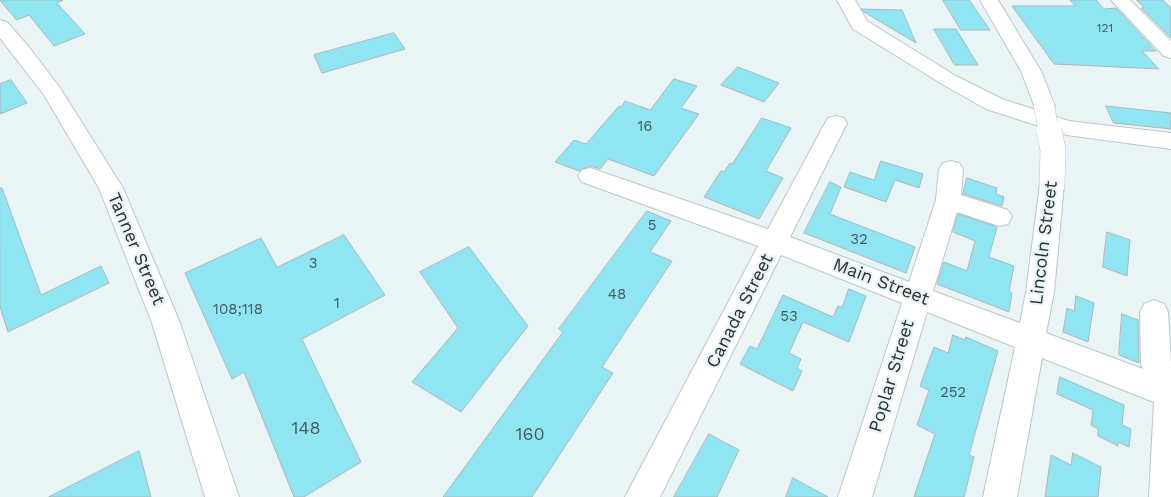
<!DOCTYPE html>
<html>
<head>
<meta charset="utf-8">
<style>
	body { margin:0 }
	canvas { display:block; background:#e8f4f6 }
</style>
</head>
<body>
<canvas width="1171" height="497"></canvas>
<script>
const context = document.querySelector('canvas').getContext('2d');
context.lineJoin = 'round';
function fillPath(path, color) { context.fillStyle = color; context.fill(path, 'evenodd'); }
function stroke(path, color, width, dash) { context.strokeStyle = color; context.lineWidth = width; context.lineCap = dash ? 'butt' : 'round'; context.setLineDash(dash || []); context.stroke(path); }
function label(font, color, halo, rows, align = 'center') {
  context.font = font + ' "Work Sans",sans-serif'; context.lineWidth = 4.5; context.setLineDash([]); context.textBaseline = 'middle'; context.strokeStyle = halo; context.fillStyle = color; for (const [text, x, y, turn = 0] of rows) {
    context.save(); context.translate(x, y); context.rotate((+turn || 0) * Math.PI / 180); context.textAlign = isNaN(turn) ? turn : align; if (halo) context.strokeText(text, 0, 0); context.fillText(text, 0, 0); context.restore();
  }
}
const building = new Path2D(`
	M0,0h63l-6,3 28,31 -31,12 -25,-31 -12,5z
	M943,0h26l21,30h-29z
	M1070,0h26l8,9 12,-1 40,43h-14l17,18 -105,-5 -42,-58h63z
	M1137,0h26l8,8v30l-30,-30h3z
	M862,9l40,1 14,33 -52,-31z
	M934,29h22l22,36h-23z
	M394,33l11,16 -83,24 -8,-18z
	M738,67l41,16 -15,19 -43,-17z
	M674,79l23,7 -16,22 18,6 -45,62 -46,-17 -8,10 -10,-3 -11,5 -24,-9 19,-22 12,4 33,-38 2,1 4,-6 25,9z
	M11,80l16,23 -27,11v-30z
	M1106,106l65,7v16l-57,-6z
	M762,118l29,10 -25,43 17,7 -24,41 -55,-22 17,-26 3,1 6,-9 2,1z
	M881,161l42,13 -4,14 -24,-8 -9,22 -42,-15 6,-15 24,8z
	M967,178l30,10 -1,6 8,3 -2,9 -39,-12z
	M830,182l11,5 -11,27 85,33 -9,26 -102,-40z
	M0,188h2l39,107 60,-29 8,17 -101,49 -8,-25z
	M647,211l24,10 -21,31 22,9 -70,106 11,6 -81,124h-89l120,-165 -4,-3z
	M958,214l39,13 -8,30 25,9 -5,25 3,2 -3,19 -72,-28 7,-22 23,9 8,-30 -22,-9z
	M1107,232l23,8 -3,36 -24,-9z
	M344,235l41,60 -83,44 59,123 -57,35h-10l-50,-125 -12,7 -47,-106 76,-35 16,29z
	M469,247l59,79 -67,86 -49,-30 46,-54 -38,-56z
	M849,289l17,7 -17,46 -46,-20 -14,31 12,6 -4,9 5,3 -9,20 -53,-27 10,-18 7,3 26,-54 50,22 5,-11 4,1z
	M1076,296l18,7 -6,39 -25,-10 4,-24 7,3z
	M1122,314l16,6 1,43 -20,-8z
	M953,335l12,5 1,-3 32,14 -29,104 5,2 -10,40h-50l21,-63 -18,-9 12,-35 -9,-4 14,-39 14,6z
	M1060,377l64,28 -2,20 9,4 -2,18 -11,-5v4l-20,-10v-7l-7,-4 2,-15 -36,-16z
	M709,434l30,16 -22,47h-43z
	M139,451l12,46h-102z
	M1073,453l28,14 -3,30h-53l6,-42 20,10z
	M793,478l35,19h-42z`);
fillPath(building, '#90e5f2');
stroke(building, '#adb8b9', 1);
const minor = new Path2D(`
	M837,0h18l12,21 89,55 46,23 34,11 -15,-39 -41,-71h18l43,71 14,35 -3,5 -8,2 25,8 102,12v16l-104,-14 -81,-26 -44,-25 -89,-55z
	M1111,0h19l41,41v17l-7,-2z
	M0,20l7,2 22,25 31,41 63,100 57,135 59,174h-34l-53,-174 -53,-135 -55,-93 -44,-57z
	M836,116l8,2 3,5 -57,114 119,45 27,-82 3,-31 4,-6 8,-2 8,2 4,6 -2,26 47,15 4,7 -4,7 -9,2 -42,-14 -24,79 87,32 6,-31 14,-108 3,-6 9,-3 9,3 3,6 -10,108 -8,41 97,36 -2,-5 -1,-52 4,-8 10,-4 10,4 4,8 3,51v134h-22l5,-95 -112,-44 -25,139h-34l32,-150 -88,-35 -55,185h-34l64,-194 -121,-48 -121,242h-35l133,-251 -176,-64 -4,-6 4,-6 8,-2 178,61 57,-106 3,-5z`);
stroke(minor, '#bcc7c9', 2);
fillPath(minor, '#fff');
const minorBridgeFar1 = new Path2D(`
	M1044,106l5,26`);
const minorBridge = new Path2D(`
	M1049,131l4,19 -1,34`);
stroke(minorBridgeFar1, '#bcc7c9', 21, []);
stroke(minorBridge, '#bcc7c9', 26, []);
stroke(minorBridgeFar1, '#fff', 20);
stroke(minorBridge, '#fff', 25);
label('12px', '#455d61', null, [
	["121",1105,28]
]);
label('15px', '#455d61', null, [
	["16",645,127],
	["5",652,226],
	["32",859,240],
	["3",313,264],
	["48",617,295],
	["1",337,304],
	["108;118",238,310],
	["53",789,317],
	["252",953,393]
]);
label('18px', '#2c3031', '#e8f4f6', [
	["Lincoln Street",1044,243,-83],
	["Tanner Street",136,249,67],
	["Main Street",881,282,21],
	["Canada Street",740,311,-63],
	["Poplar Street",892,376,-73]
]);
label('18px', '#455d61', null, [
	["148",306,429],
	["160",530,435]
]);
</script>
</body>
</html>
